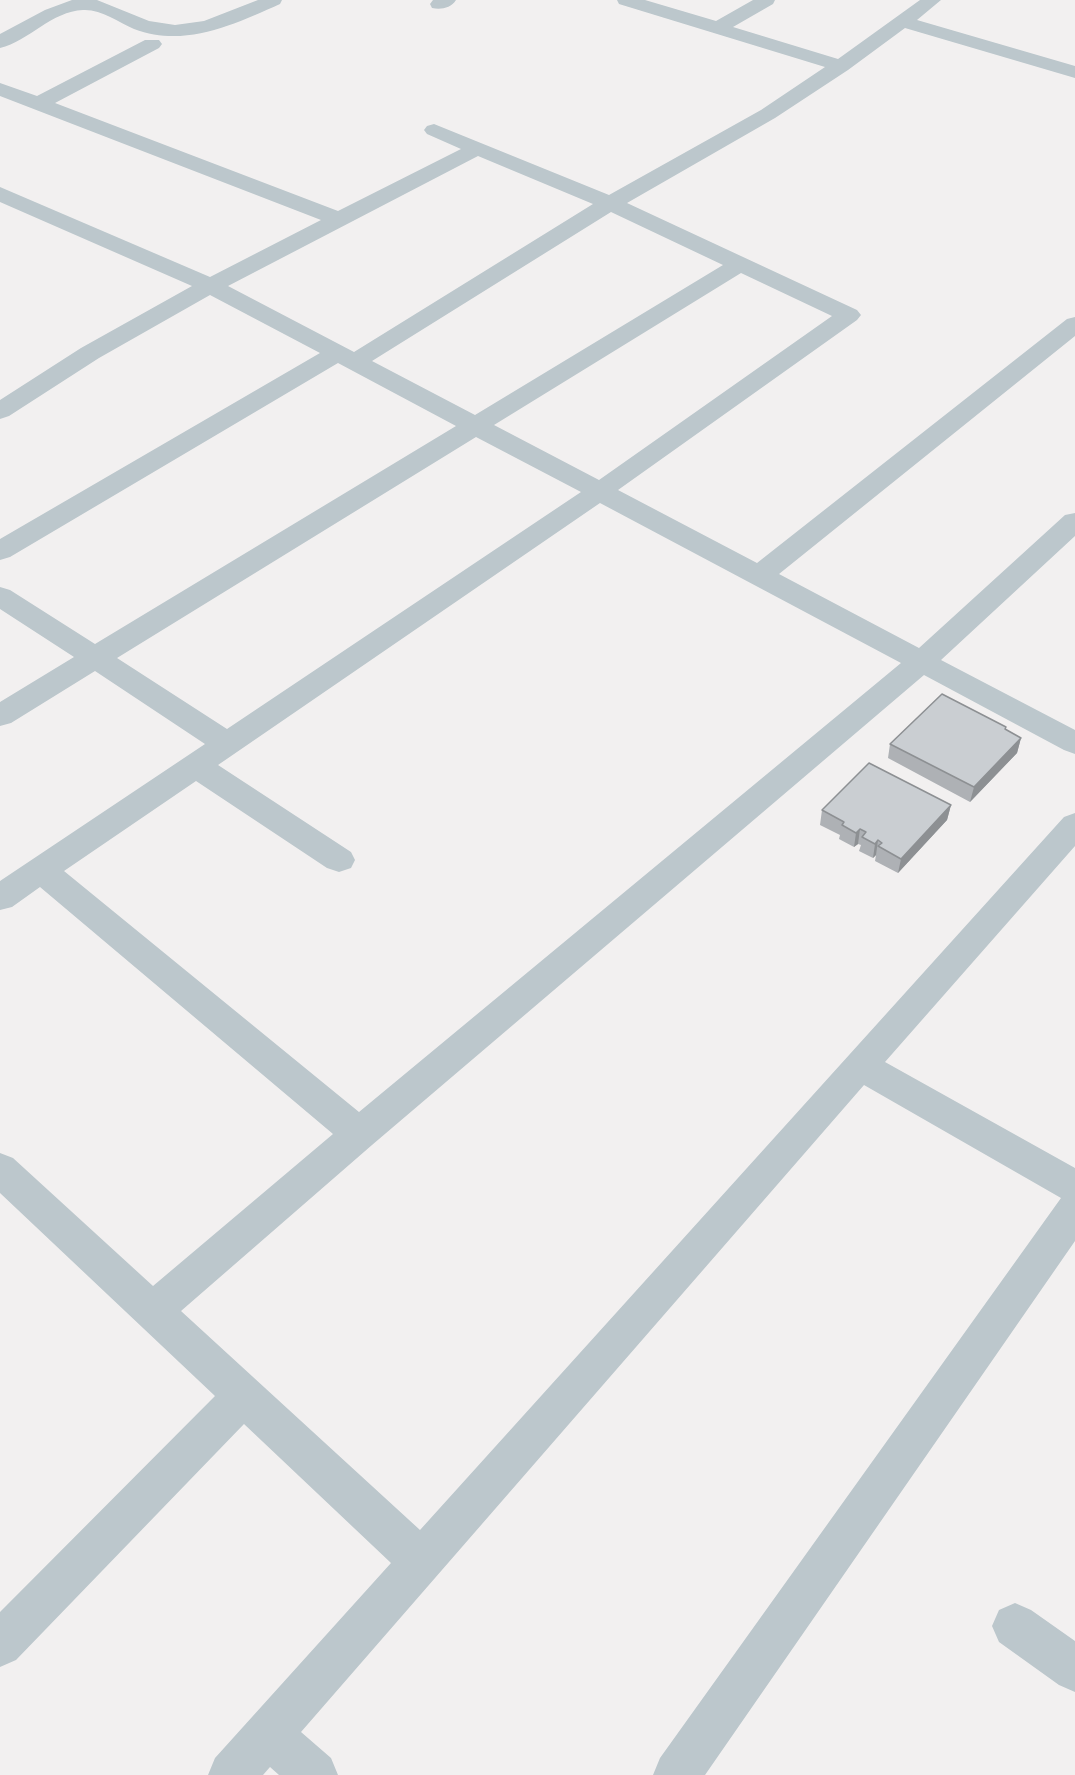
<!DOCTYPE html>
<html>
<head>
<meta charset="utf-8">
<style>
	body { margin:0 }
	canvas { display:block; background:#f2f0f0 }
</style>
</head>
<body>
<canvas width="1075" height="1775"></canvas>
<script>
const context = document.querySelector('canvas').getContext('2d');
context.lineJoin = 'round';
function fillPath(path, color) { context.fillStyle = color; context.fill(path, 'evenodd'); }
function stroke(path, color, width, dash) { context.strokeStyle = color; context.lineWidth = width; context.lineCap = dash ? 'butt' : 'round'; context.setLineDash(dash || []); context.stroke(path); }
fillPath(new Path2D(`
	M72,0h25l52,21 26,4 29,-4 54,-21h24l-2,4c-47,21 -95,44 -146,25 -16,-7 -33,-20 -51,-19 -31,1 -54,31 -83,38v-14l45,-24z
	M433,0h23c-5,8 -15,10 -24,8l-2,-4z
	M617,0h28l71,21 37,-21h22l-2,4 -40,23 105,32 82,-59h21l-24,20 158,46v12l-170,-50 -57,42 -73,48 -148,85 230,107 4,5 -4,5 -239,170 139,73 310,-244 8,-2v19l-296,238 140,74 146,-133 10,-2v23l-134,124 134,70v24l-11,-4 -140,-75 -552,470 -191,166 239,219 644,-713 11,-4v33l-190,216 190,106v73l-370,534h-52l7,-17 401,-560 -197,-113 -563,647 30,26 7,17h-59l-9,-8 -7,8h-55l7,-17 176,-195 -147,-139 -228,236 -16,7v-55l215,-216 -215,-203v-40l13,5 140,128 180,-152 -293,-247 -28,20 -12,3v-29l205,-137 -110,-73 -84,52 -11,3v-24l74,-45 -74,-48v-22l10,3 85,54 361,-218 -118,-63 -328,194 -10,3v-21l320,-186 -110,-58 -111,63 -90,58 -9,3v-19l81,-52 111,-62 -192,-84v-15l210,90 111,-57 -321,-124v-13l37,13 108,-56h14l3,4 -3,4 -104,55 283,108 123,-62 -34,-15 -3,-4 3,-4 7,-2 175,71 152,-85 64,-43 -206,-63zM478,156l115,48 -239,148 -126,-66zM611,212l112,53 -248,150 -103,-54zM741,273l91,43 -233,164 -105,-55zM476,437l105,55 -354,237 -110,-71zM600,503l301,160 -542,449 -295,-241 132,-90 131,87 12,4 12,-4 4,-8 -4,-8 -133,-87z
	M1015,1603l16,7 44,31v51l-16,-7 -60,-43 -7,-16 7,-16z`), '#bcc7cc');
fillPath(new Path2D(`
	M1006,727v3l15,8 -4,15 -47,49 -82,-44 2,-14z
	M951,805l-4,15 -49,53 -23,-12 1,-6 -3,3 -14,-7 2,-6 -3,-1 -4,3 -15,-8 1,-4 -20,-10 2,-15z`), '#aeb1b5');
fillPath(new Path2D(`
	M1021,738l-4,15 -47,49 4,-15z
	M951,805l-4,15 -49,53 3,-14z
	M860,829l-2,15 -4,3 2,-14z
	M878,840l-2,15 -3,3 2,-14z`), '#8d9093');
const building = new Path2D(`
	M942,694l64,33 -1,2 16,9 -47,49 -84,-43z
	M869,763l82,42 -50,54 -23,-13 4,-3 -4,-3 -3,4 -13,-7 4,-5 -6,-3 -4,4 -14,-8 2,-3 -22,-12z`);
fillPath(building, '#caced2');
stroke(building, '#8d9093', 1.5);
</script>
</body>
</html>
